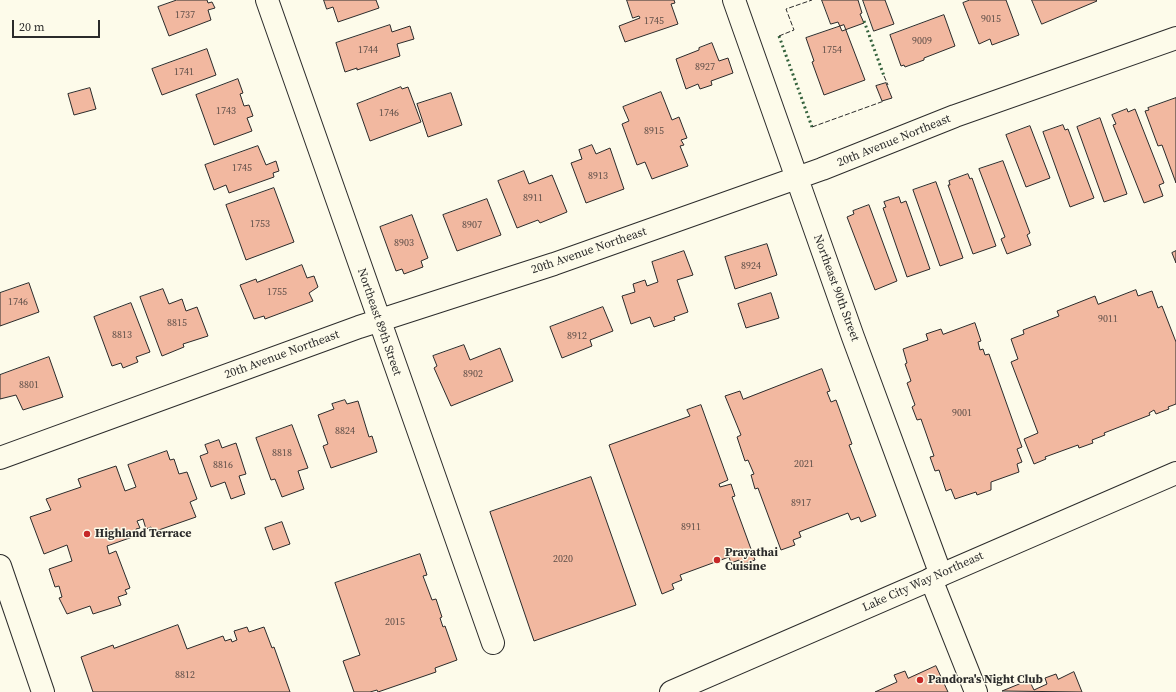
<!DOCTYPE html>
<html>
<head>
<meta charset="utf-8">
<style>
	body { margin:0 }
	#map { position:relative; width:1176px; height:692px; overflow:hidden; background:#fdfbea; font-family:"Source Serif 4",serif }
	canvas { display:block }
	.scale { position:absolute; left:12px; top:20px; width:88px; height:18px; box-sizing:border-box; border:2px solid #2b2b2b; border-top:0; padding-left:5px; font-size:12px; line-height:14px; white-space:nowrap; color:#2b2b2b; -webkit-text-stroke:3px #fdfbea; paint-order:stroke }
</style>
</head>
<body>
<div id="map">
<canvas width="1176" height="692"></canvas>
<div class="scale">20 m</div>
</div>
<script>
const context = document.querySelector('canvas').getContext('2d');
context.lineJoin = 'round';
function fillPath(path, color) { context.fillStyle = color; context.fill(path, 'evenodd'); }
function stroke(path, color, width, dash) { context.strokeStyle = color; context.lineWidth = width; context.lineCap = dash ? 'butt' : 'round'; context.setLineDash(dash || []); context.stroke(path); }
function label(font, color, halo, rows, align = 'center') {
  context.font = font + ' "Source Serif 4",serif'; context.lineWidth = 3; context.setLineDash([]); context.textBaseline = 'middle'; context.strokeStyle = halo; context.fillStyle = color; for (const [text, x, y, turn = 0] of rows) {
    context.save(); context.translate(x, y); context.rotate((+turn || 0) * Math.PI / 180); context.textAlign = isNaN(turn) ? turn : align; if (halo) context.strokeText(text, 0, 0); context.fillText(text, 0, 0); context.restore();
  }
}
const building = new Path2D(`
	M177,0h30l1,3 4,-1 3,6 -7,2 3,10 -42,16 -11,-29z
	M324,0h52l3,8 -41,14 -5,-15 -6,2z
	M627,0h47l1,3 -4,1 7,20 -53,18 -6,-16 21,-8 -1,-2 -6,2z
	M822,0h36l4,13 -2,1 4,9 -22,8 -4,-9 -7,2z
	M863,0h22l9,24 -20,7z
	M970,0h36l13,35 -27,10 -2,-6 -11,5 -16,-41z
	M1032,0h64l1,1 -55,23z
	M944,15l11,31 -31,12v2l-19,7 -1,-2 -3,1 -11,-31z
	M390,25l2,7 18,-6 4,13 -17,5 3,12 -43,14v-2l-12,4 -9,-29z
	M844,25l21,55 -41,15 -12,-33 2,-1 -8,-23z
	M712,43l7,18 9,-3 5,15 -22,8 1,4 -12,4 -2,-5 -12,5 -10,-30 23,-9v-2z
	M207,49l9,26 -54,20 -10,-26z
	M238,79l5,14 -3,1 4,12 5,-1 4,11 -6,2 5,13 -38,14 -18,-50z
	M886,83l6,15 -10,3 -6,-15z
	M401,87l1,2 6,-2 13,35 -51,19 -13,-37z
	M90,88l6,21 -22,6 -6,-21z
	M661,92l11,28 7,-3 8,21 -6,2 3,5 -4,1 8,20 -36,13 -7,-17 -8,3 -15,-41 7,-3 -6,-14z
	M451,93l11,32 -34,12 -11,-33z
	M1176,98v85l-14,-38 -4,1 -13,-35 4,-1 -1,-2z
	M1127,109l1,3 7,-3 29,74 -5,2 4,11 -19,7 -31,-78 3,-1 -4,-9z
	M1100,118l27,76 -23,8 -27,-75z
	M1063,125l2,5 3,-1 26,69 -24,9 -27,-75z
	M1030,126l20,52 -24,9 -20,-52z
	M592,145l4,9 14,-6 14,41 -38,14 -15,-40 11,-4 -3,-9z
	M258,146l8,19 10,-4 3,10 -6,2 1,4 -45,16 -3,-8 -12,5 -9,-25z
	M1003,161l27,72 -3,2 4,10 -24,9 -6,-15 4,-2 -26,-68z
	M524,171l5,13 23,-9 15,37 -27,11 -2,-3 -21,8 -19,-47z
	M968,174l2,5 2,-1 24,68 -23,8 -25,-69h2l-1,-4z
	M936,182l27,76 -23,8 -27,-76z
	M274,188l20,54 -48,18 -20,-55z
	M899,197l2,6 5,-2 24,68 -23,8 -24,-69 3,-1 -2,-5z
	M487,199l14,36 -44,16 -14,-36z
	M869,205l28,76 -22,9 -28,-73 7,-3 -1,-3z
	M412,215l16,43 -7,3 2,6 -19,7 -2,-5 -6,2 -16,-44z
	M767,244l10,31 -42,14 -10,-32z
	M684,251l9,24 -16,5 11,32 -14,5 1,3 -21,7 -4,-10 -19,7 -9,-28 13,-4 -2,-8 12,-4 2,6 11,-4 -6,-20z
	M1176,251v12l-4,-10z
	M302,265l5,13 7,-2 4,11 -9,6 4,8 -48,18 -1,-3 -10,3 -14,-34 16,-6 1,3z
	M29,283l10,29 -39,14v-33z
	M163,289l6,15 13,-5 4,12 11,-4 11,29 -25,8 1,3 -22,9 -22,-59z
	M1136,290l2,6 14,-5 6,17 4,-2 14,36v62l-8,3 1,2 -13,5 -2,-4 -5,3 1,2 -46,18 1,2 -13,5 1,3 -14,5 -1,-3 -33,12 1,2 -12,5 -10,-25 14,-6 -27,-71 7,-3 -7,-20 13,-5 -1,-4 36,-14 -2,-5 38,-15 3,8z
	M771,293l8,25 -33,10 -8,-24z
	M131,303l19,49 -14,5 2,5 -15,6 -2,-5 -9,3 -18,-49z
	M603,307l10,24 -23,9 2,6 -30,12 -12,-31z
	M975,323l6,18 -3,1 2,8 3,-1 2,6 4,-1 33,93 -5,2 5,13 -5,2 2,8 -28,10v8l-14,5 -1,-3 -21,7 -4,-10 -5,2 -7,-21 -4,1 -5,-14 4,-1 -13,-37 -4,1 -5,-13 3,-2 -8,-22 4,-2 -6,-17 2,-1 -4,-14 25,-9 -2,-6 15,-5 2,5z
	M464,345l6,15 30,-12 13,33 -62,25 -17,-38 3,-2 -4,-10z
	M49,357l14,40 -40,13 -7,-15 -16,4v-24z
	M822,369l8,22 -3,1 4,10 5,-2 16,44 -3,1 27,71 -15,6 -2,-5 -8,3 -3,-7 -49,19 2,5 -8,3 2,5 -14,5 -23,-62 -3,1 -4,-14 3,-1 -6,-14 -3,1 -8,-24 4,-2 -16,-39 15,-5 3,8z
	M345,400l2,4 11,-3 11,36 3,-1 5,16 -46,16 -8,-22 5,-2 -10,-29 16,-6 -2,-5z
	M701,405l27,75 -9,4 1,3 11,-3 4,12 -3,1 23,63 -14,5 -2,-5 -8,3 -2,-6 -49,18 2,5 -10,4 2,5 -12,5 -53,-149 81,-29 -3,-6z
	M292,425l16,43 -10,3 6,18 -22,8 -7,-18 -4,1 -15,-42z
	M219,440l3,8 14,-5 10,31 -7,2 6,18 -14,5 -6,-17 -14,5 -11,-31 8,-3 -3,-8z
	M167,451l3,9 4,-1 5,15 8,-2 10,27 -7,3 6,15 -43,15 -2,-5 -5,2 -3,-10 -6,2 3,7 -4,1 2,6 -31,11 2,8 7,-3 14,37 -5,2 2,4 -9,3 3,8 -28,9 -3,-8 -23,8 -8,-16 3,-1 -3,-11 -4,1 -6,-18 23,-8 -5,-16 -23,9 -14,-37 21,-7 -5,-11 35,-12 -3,-8 38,-13 9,25 11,-4 -8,-22z
	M591,477l45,128 -102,36 -44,-129z
	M282,522l8,22 -17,6 -8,-22z
	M420,554l7,21 -4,1 9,24 4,-1 6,18 -2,1 3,9 2,-1 12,34 -22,8 1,4 -58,20 -1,-2 -7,2h-16l-11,-31 17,-6 -25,-72z
	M178,625l9,24 36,-13 2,5 6,-2 1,3 5,-2 -3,-9 13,-4 2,5 15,-5 8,21 2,-1 16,45h-197l-12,-35 32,-12 1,3z
	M936,666l12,26h-73l22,-10 -3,-7 11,-4 3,7z
	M1074,672l8,20 -80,-1 27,-11 5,10 13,-6 -2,-6 11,-4 2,5z`);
fillPath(building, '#f2b8a0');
stroke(building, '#2b2b2b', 1);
const minor = new Path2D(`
	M267,0l226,643
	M734,0l119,337 88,238
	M0,458l359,-131 195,-63 268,-95 133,-53 221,-78
	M0,566l43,126
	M931,579l45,113`);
const major = new Path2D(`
	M671,692l505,-219`);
stroke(minor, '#2b2b2b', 24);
stroke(major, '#2b2b2b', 24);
stroke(minor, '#fdfbea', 22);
stroke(major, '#fdfbea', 22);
stroke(new Path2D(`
	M864,21l20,55
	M779,36l33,91`), '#34623c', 3, [2, 3]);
stroke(new Path2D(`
	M779,36l15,-6 -8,-21 26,-9
	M884,76l4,9
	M812,127l72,-26`), '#2b2b2b', 1, [5, 2]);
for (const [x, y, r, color] of [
	[87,534,4,"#c62828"],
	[717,560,4,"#c62828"],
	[920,680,4,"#c62828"]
]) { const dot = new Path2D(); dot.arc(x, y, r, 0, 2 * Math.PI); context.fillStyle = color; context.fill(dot); stroke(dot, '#fdfbea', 1.5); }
label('10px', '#5d4e48', null, [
	["1737",185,15],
	["9015",991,19],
	["1745",654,21],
	["9009",922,41],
	["1744",368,50],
	["1754",832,50],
	["8927",705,67],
	["1741",184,72],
	["1743",226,111],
	["1746",389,113],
	["8915",654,131],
	["1745",242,168],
	["8913",598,176],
	["8911",533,198],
	["1753",260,224],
	["8907",472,225],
	["8903",404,243],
	["8924",751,266],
	["1755",277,292],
	["1746",18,302],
	["9011",1108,319],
	["8815",177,323],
	["8813",122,335],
	["8912",577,336],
	["8902",473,374],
	["8801",29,385],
	["9001",962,413],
	["8824",345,431],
	["8818",282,453],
	["2021",804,464],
	["8816",223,465],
	["8917",801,503],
	["8911",691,527],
	["2020",563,559],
	["2015",395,622],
	["8812",185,675]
]);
label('12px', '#2b2b2b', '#fdfbea', [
	["20th Avenue Northeast",894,141,-22],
	["20th Avenue Northeast",589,251,-19],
	["Northeast 90th Street",836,288,70],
	["Northeast 89th Street",379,322,71],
	["20th Avenue Northeast",282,355,-20],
	["Lake City Way Northeast",923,582,-24]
]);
label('bold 12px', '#2b2b2b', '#fdfbea', [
	["Highland Terrace",95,534],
	["Prayathai",725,553],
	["Cuisine",725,567],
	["Pandora's Night Club",928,680]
], 'left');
</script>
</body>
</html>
